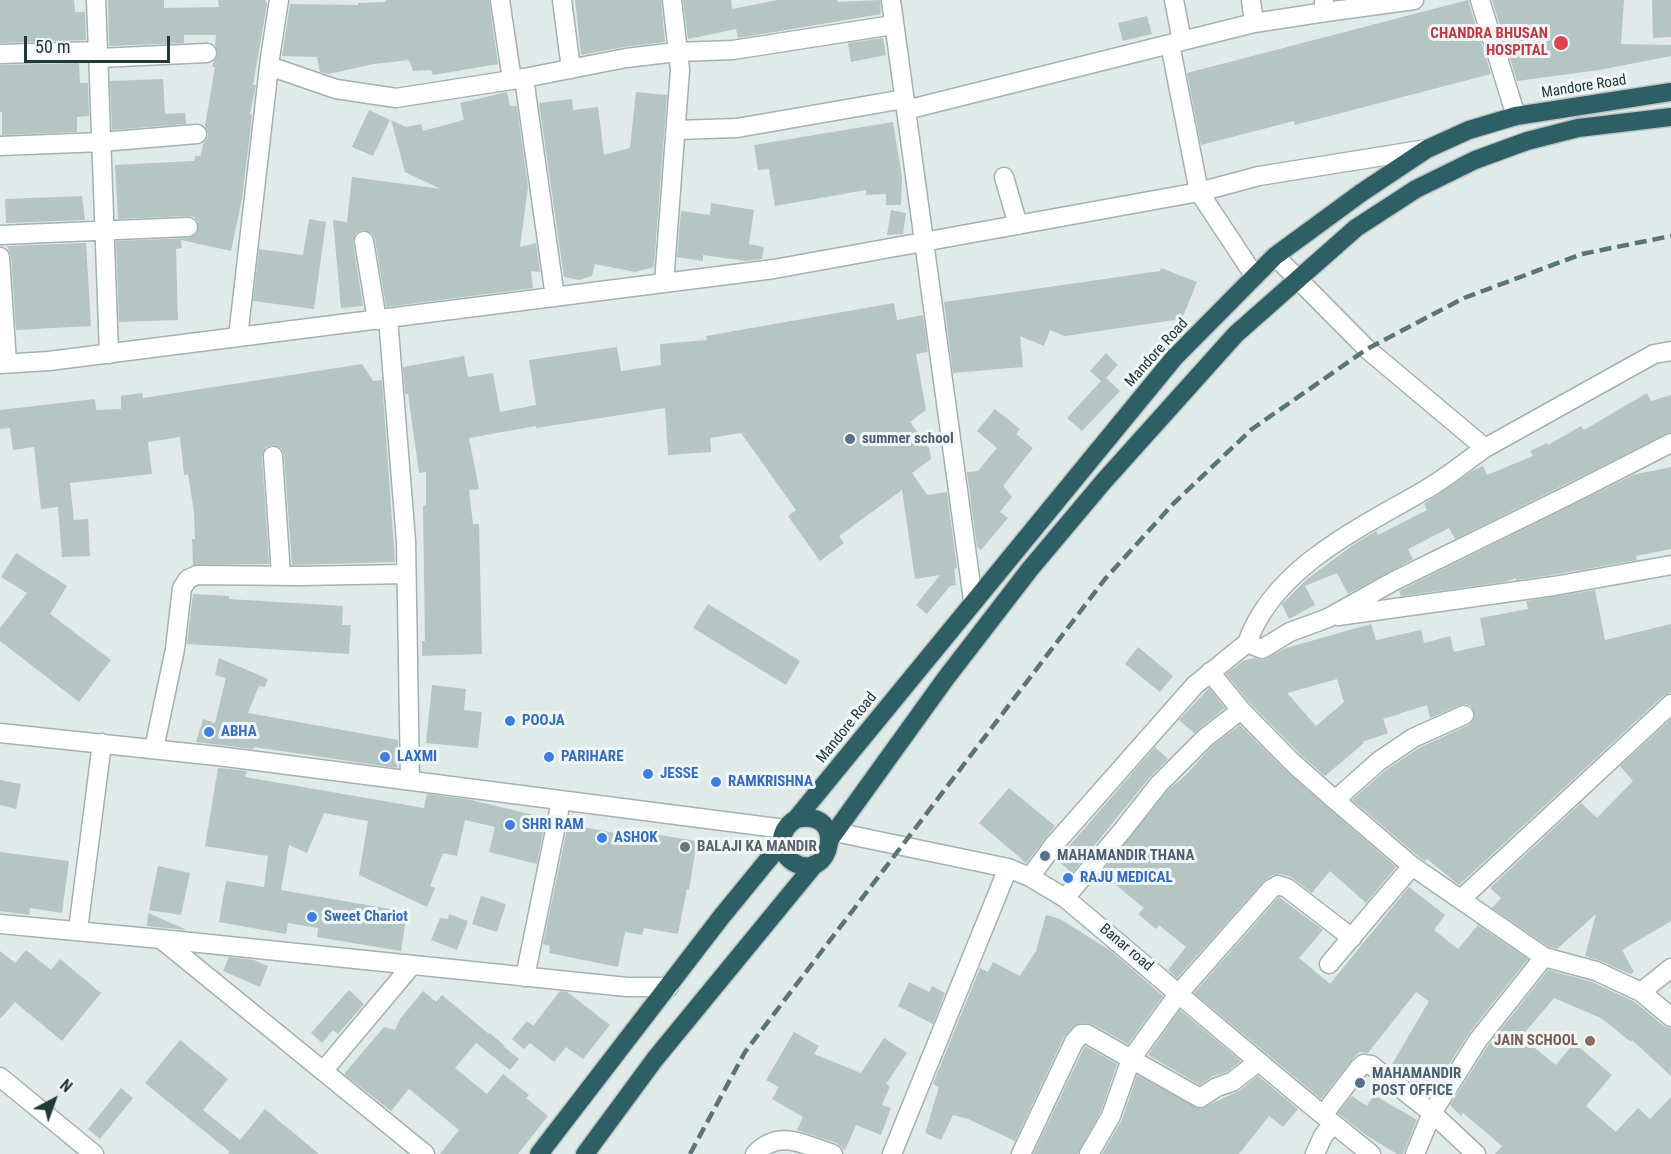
<!DOCTYPE html>
<html>
<head>
<meta charset="utf-8">
<style>
	body { margin:0 }
	#map { position:relative; width:1671px; height:1154px; overflow:hidden; background:#dfeae9; font-family:"Roboto Condensed",sans-serif }
	canvas { display:block }
	.north { position:absolute; left:24px; top:1070px; width:60px; height:60px; -webkit-text-stroke:4px #f0f7f6; paint-order:stroke; rotate:41deg; font-size:16px; font-weight:700; line-height:24px; text-align:center; color:#21393a }
	.north::after { content:''; display:block; margin:auto; width:21px; height:27px; background:#21393a; clip-path:polygon(50% 0,100% 100%,50% 72%,0 100%) }
	.scale { position:absolute; left:24px; top:36px; width:146px; height:27px; box-sizing:border-box; border:3px solid #21393a; border-top:0; padding-left:8px; font-size:18px; line-height:21px; white-space:nowrap; color:#21393a; -webkit-text-stroke:4px #f0f7f6; paint-order:stroke }
</style>
</head>
<body>
<div id="map">
<canvas width="1671" height="1154"></canvas>
<div class="north">N</div>
<div class="scale">50 m</div>
</div>
<script>
const context = document.querySelector('canvas').getContext('2d');
context.lineJoin = 'round';
function fillPath(path, color) { context.fillStyle = color; context.fill(path, 'evenodd'); }
function stroke(path, color, width, dash) { context.strokeStyle = color; context.lineWidth = width; context.lineCap = dash ? 'butt' : 'round'; context.setLineDash(dash || []); context.stroke(path); }
function label(font, color, halo, rows, align = 'center') {
  context.font = font + ' "Roboto Condensed",sans-serif'; context.lineWidth = 6; context.setLineDash([]); context.textBaseline = 'middle'; context.strokeStyle = halo; context.fillStyle = color; for (const [text, x, y, turn = 0] of rows) {
    context.save(); context.translate(x, y); context.rotate((+turn || 0) * Math.PI / 180); context.textAlign = isNaN(turn) ? turn : align; if (halo) context.strokeText(text, 0, 0); context.fillText(text, 0, 0); context.restore();
  }
}
fillPath(new Path2D(`
	M0,0h74l1,12h10l1,28 -86,3z
	M108,0h56v8l55,-1 -1,-7h47l2,4 -14,81h3l-6,29 2,1 -10,84 -11,52 -50,-11 1,8 -6,1 2,71 -59,2 -3,-81 73,-3 9,-6v-10l-4,-5 -6,-1 -70,3 -3,-54 79,-4 1,-5h6l2,-12 4,-5 1,-5 -3,-8 10,-59h-3l1,-4 5,-10 -3,-8 1,-10h-32v8l-75,3z
	M386,0h103l9,64 -65,11 -2,-5 -18,1 -4,-11 -35,4 -46,10 -8,-2 -3,-15 -35,-1 8,-52 68,1v-2l28,-1z
	M575,0h86l4,42 -41,5 -43,8z
	M683,0h48l1,9 46,-9h59l1,2 42,-2 1,14 -143,24 -2,-9 -48,10z
	M1468,0l23,74 -196,51 -1,-4 -93,24 -14,-72z
	M1492,0h132l-3,44 50,1v11l-72,14 -82,11z
	M1652,0h19v37l-18,1z
	M1147,16l5,18 -29,7 -5,-18z
	M883,38l3,17 -35,7 -3,-19z
	M79,63l1,20h8l1,33 -12,1v15l-75,3v-23h-2v-47z
	M163,79l2,35 20,-1 1,11 -74,6 -2,-49z
	M507,92l3,14h7l11,81 -8,60 16,-4 4,29 -9,-1 2,17 -147,19 -11,-68 -3,-6 -9,-3 -7,3 -3,9 10,64 -22,2 -8,-88 14,2 5,-45 89,12 -36,-17 -14,-52 15,7 15,-3 2,7 41,-11 -4,-17z
	M636,92l31,3 -13,172 -19,5 -40,-8 -3,12 -13,4 -15,-3 -25,-174 33,-4 1,11 25,-3 6,48 26,-7z
	M369,110l21,10 -17,36 -21,-9z
	M893,122l9,55 -1,28h-15v-11l-20,1v-5l-91,16 -6,-37 -11,1 -4,-25z
	M82,196l3,24 -79,3 -1,-24z
	M711,203l43,7 -5,34 15,3 -2,12 -16,2 -43,-6v6l-26,-4 4,-46 29,4z
	M891,210l15,3 -3,21 -16,1z
	M309,219l17,3 -12,87 -61,-8 6,-52 44,6z
	M86,243l5,83 -75,4 -5,-74 -4,-10z
	M1161,268l36,14 -15,37 -117,17 -15,-6 -6,16 -24,-10 3,31 -70,6 -9,-71 216,-31z
	M894,303l3,17 26,-5 5,37 -12,2 10,56 -16,12 19,26 2,11 -19,14 15,22 20,-3 10,76 -3,1 2,16 -6,1 -23,28 -11,-9 24,-30 -25,4 -13,-89 -63,46 5,7 -24,18 -32,-45 8,-6 -55,-77 -31,5 1,14 -43,3 -3,-47 -129,20v-2l-67,12 10,51 -10,1 4,34h6l3,130 -60,2v-15h3l-2,-135 3,-1v-33l-7,1 -11,-79h-3l-2,-27 61,-11 4,21 25,-4 7,39 36,-7 -7,-45 88,-13 4,24 40,-6 -1,-21 47,-4 -1,-4z
	M1106,353l12,12 -12,13 14,13 -38,40 -15,-13 34,-37 -11,-10z
	M362,364l11,17 9,-1 13,182 -103,3 -8,-110 -2,-6 -9,-4 -7,2 -4,10 7,107 -76,1 -1,-26h3l-1,-27 -6,-38 -4,1 -4,-38 -32,5 4,32 -82,9 4,37 14,-1 2,37 -28,1 -4,-50 -17,2 -7,-62 -21,3 -3,-22 -10,1v-19l95,-11 1,11 25,-1v-13l21,-3 1,5z
	M1647,393l4,8 20,-6v37l-216,107 -6,-11 -41,21 5,10 -65,35 -11,-21 -32,13 10,19 -26,14 -7,-15 24,-24 47,-35 23,-14 2,4 49,-25 -3,-6 48,-33 11,-5 4,9 46,-19 -3,-5 17,-8 1,2 33,-19 3,4z
	M995,409l25,20 -4,5 17,14 -30,38 9,11 -12,15 8,6 -27,32 -4,-3 -10,-75 11,-1 19,-23 -20,-17z
	M1671,467v82l-35,7 1,4 -85,15 -36,5v-2l-12,4 -103,14 -2,-5 234,-116z
	M16,553l51,33 -17,28 61,46 -32,42 -79,-61v-13l27,-35 -26,-16z
	M1595,590l10,50 66,-16v69l-8,3 -204,189 -32,-26 -2,2 -6,-4 -67,-57 34,-30 33,-22 50,-23 6,-9 -4,-10 -5,-2 -6,1 -30,13 -3,-13 -44,14 5,14 -26,9 2,1 -39,33 -24,-21 -52,-53 -23,-28 17,-13 11,-3 9,2 23,-12 85,-24 5,16 45,-10 3,13 26,-7 4,16 31,-7 -5,-27 48,-9 -2,-8zM1337,679l7,23 -28,24 -29,-33z
	M193,594l36,2v3l114,7 -1,19h9l-2,29 -162,-10z
	M708,604l92,57 -14,24 -93,-57z
	M1138,647l35,29 -13,16 -35,-28z
	M219,658l49,21 -3,8 -6,-1 -11,27 150,27 -1,28 -143,-21 -1,2 -57,-7 7,-23 12,4 11,-45 -11,-3z
	M432,685l34,4 -2,21 18,2 -4,36 -52,-5z
	M1209,688l16,20 -31,25 -15,-13z
	M1671,719v202l-49,29 12,22 -4,2 -29,-13 -16,-5 11,-42 -39,35 -8,-2 -57,-39 9,-10 -11,-10 91,-85 16,15 36,-37 -13,-15z
	M1240,725l46,46 110,96 -30,36 -36,-32 -18,22 -21,-16 -10,-3 -9,1 -9,7 -86,96 -9,-8 18,-23 -27,-22 -3,4 -18,-15 6,-6 -43,-35 66,-82 19,-16 26,-29z
	M1155,747l13,12 -18,18 -78,96 -15,-13z
	M218,768l29,3 -2,6 179,31 3,-14 40,5 79,19 -9,46 -48,-12 6,-25 -30,-7 -8,36 -14,-3 -13,33 5,2 -8,19 -68,-32 9,-54 -44,-8 -17,40 -18,-8 -8,45 126,22 -6,39 -84,-14 1,-9 -30,-5 -2,11 -67,-12 7,-41 38,6 4,-31 -63,-10z
	M0,780l21,4 -5,25 -16,-4z
	M1009,788l46,38 -29,37 -47,-40z
	M568,824l77,15 1,-6 51,8 -8,49 -2,-1 -9,45 -34,-6 -2,7 -17,-3 -7,35 -69,-14 1,-7 -7,-2z
	M0,852l69,9 -7,52 -32,-5 -1,7 -29,-4z
	M158,866l32,7 -9,42 -32,-5z
	M1409,887l36,28 -11,15 24,19 20,-24 50,34 -59,74 -40,63 -38,-30 38,-65 -13,-9 -48,61 -8,-1 -5,4 -34,43 -127,-106 85,-96 44,33 -24,28 31,26z
	M481,896l25,8 -9,28 -25,-8z
	M148,913l39,17 -40,-4z
	M449,914l19,7 -11,29 -26,-10 9,-22 8,1z
	M1046,915l14,4 51,32 52,45 -35,48 -36,-20 -11,-1 -8,4 -9,10 -49,104 -47,-22 -15,-4 -12,25 -16,-7 14,-46 -6,-3 47,-116 8,4 5,-10 27,14 16,-25z
	M26,950l25,20 9,-11 41,34 -39,48 -47,-39 -15,17v-68l15,12z
	M229,957l25,3 14,6 -8,21 -37,-16z
	M1548,970l44,12 43,20 29,24 7,2v48l-39,-36 -1,2 -30,-24 -47,-20 -33,39 35,28 18,-22 38,32 -26,31 30,26 22,-24 12,11 21,-22v57h-176l7,-8 -39,-33 -2,3 -11,-11 37,-58z
	M909,982l20,10 3,-6 13,7 -12,31 -35,-18z
	M349,990l15,14 -26,30 -5,-4 -11,13 -11,-10z
	M423,991l13,11 6,-7 47,39 1,-1 14,12 -1,1 16,13 -9,11 -34,-27 -21,25 32,26 16,-20 26,21 -3,3 22,18 -30,38h-78l19,-24 -50,-41 -18,22 -47,-37 40,-47 11,3 5,-11z
	M560,991l7,1 43,33 -27,34 -17,-12 -12,15 -24,-19 -6,6 -12,-10 15,-18 6,5z
	M1180,1010l30,25 31,26 -14,11 -14,4 -13,9 -52,-30z
	M794,1032l25,14 -5,8 47,19 23,-35 23,15 -21,31 4,2 -8,19 9,3 -10,27 -25,-10 -11,25 -8,-7 -40,-13 6,-13 -31,-18 7,-12 -13,-7z
	M180,1040l48,39 -25,31 37,30 25,-31 54,45h-91l2,-2 -85,-69z
	M1085,1046l32,18 -16,47 -23,43h-45z
	M1137,1075l63,34 39,-18 19,-15 40,33 -15,18 -14,-11 -30,38h-137l20,-34z
	M121,1088l12,10 -33,41 -12,-10z
	M1374,1095l43,25 -14,34h-6l-31,-19 -28,-22 14,-17 15,10z`), '#b5c5c3');
const minor = new Path2D(`
	M96,0l2,51
	M500,0l12,80
	M562,0l9,69
	M891,0l82,600
	M1174,0l8,41
	M1480,0l36,116
	M1326,12l88,-12
	M1254,23l72,-11 -2,-10
	M1170,44l29,148 55,83
	M0,54l98,-3 11,303
	M99,58l108,-5
	M269,66l67,23 60,9 128,-20 102,-20 51,-6 56,-2 160,-25
	M524,78l31,219
	M906,110l348,-87 -3,-23
	M676,130l61,-2 167,-29
	M0,146l101,-4 96,-8
	M1004,177l14,48
	M0,235l188,-8
	M364,241l13,79
	M1275,256l92,93 118,99 169,-94 17,-3
	M0,257l7,106
	M664,283l16,-213 -8,-70
	M388,318l18,223 4,239
	M238,337l32,-279 9,-58
	M0,364l49,-3 725,-92 425,-77 60,-16 168,-27
	M1485,448c-20,14 -39,30 -60,42 -65,38 -151,77 -178,153l15,6 28,-17 38,-14 66,-37 175,-86 102,-52
	M273,456l8,119
	M1338,616l216,-30 117,-21
	M1241,710l52,53 42,37 44,-39 34,-23 51,-23
	M0,733l226,24 559,72
	M154,749l21,-100 7,-61 6,-9 9,-4 103,1 106,-2
	M1335,800l77,66 132,91 -66,83 -46,73 44,41
	M835,832l173,36 22,9 35,21c102,85 202,173 306,256
	M1030,877l23,-31 142,-161 52,-42
	M1065,898l57,-67 37,-47 46,-46 36,-28 -31,-38
	M1461,899l210,-195
	M0,924l161,15
	M78,930l24,-187
	M1544,957l52,14 45,21 30,25
	M1329,964l83,-98
	M525,977l36,-176
	M1641,992l30,-24
	M324,1070l88,-105
	M0,1077l94,77
	M1323,1115l36,-47 4,-4 8,1 61,48 -17,41
	M425,1154l-264,-215 466,48h42
	M755,1154c24,-26 50,-9 78,0
	M892,1154l116,-286
	M1021,1154l53,-112 7,-8h6l44,25 48,-66 92,-104 7,-4 9,3 65,50
	M1089,1154l22,-38 20,-57 69,39 17,-11 15,-5 26,-20
	M1315,1154l8,-18 10,-12`);
const highway = new Path2D(`
	M796,819c53,-12 35,67 -3,43 -18,-12 -13,-33 3,-43l378,-461 101,-102 86,-63 66,-44 42,-19 47,-14 155,-24
	M830,839l116,-161 84,-109 74,-88 132,-147 120,-106 60,-39 59,-29 52,-19 51,-13 93,-11
	M539,1154l183,-238 59,-72
	M585,1154l70,-95 160,-195`);
stroke(minor, '#a2b1b1', 21);
stroke(highway, '#bcc4c4', 21);
stroke(minor, '#fff', 18);
stroke(highway, '#2d5f65', 18);
stroke(new Path2D(`
	M690,1154l55,-102 360,-473 68,-75 79,-75 115,-80 97,-51 118,-44 89,-18`), '#5b7576', 4.5, [12, 6]);
for (const [x, y, r, color] of [
	[1561,43,8,"#e0444e"],
	[850,439,6,"#5c6f8a"],
	[510,721,6,"#3f7fe0"],
	[209,732,6,"#3f7fe0"],
	[385,757,6,"#3f7fe0"],
	[549,757,6,"#3f7fe0"],
	[648,774,6,"#3f7fe0"],
	[716,782,6,"#3f7fe0"],
	[510,825,6,"#3f7fe0"],
	[602,838,6,"#3f7fe0"],
	[685,847,6,"#6b7280"],
	[1045,856,6,"#5c6f8a"],
	[1068,878,6,"#3f7fe0"],
	[312,917,6,"#3f7fe0"],
	[1590,1041,6,"#8d6e63"],
	[1360,1083,6,"#5c6f8a"]
]) { const dot = new Path2D(); dot.arc(x, y, r, 0, 2 * Math.PI); context.fillStyle = color; context.fill(dot); stroke(dot, '#f0f7f6', 2); }
label('bold 15px', '#be3a42', '#f0f7f6', [
	["CHANDRA BHUSAN",1548,34],
	["HOSPITAL",1548,51]
], 'right');
label('15px', '#21393a', '#f0f7f6', [
	["Mandore Road",1584,87,-9],
	["Mandore Road",1157,353,-48],
	["Mandore Road",847,728,-51],
	["Banar road",1126,948,40]
]);
label('bold 15px', '#4e5e75', '#f0f7f6', [
	["summer school",862,439],
	["MAHAMANDIR THANA",1057,856],
	["MAHAMANDIR",1372,1074],
	["POST OFFICE",1372,1091]
], 'left');
label('bold 15px', '#366cbe', '#f0f7f6', [
	["POOJA",522,721],
	["ABHA",221,732],
	["LAXMI",397,757],
	["PARIHARE",561,757],
	["JESSE",660,774],
	["RAMKRISHNA",728,782],
	["SHRI RAM",522,825],
	["ASHOK",614,838],
	["RAJU MEDICAL",1080,878],
	["Sweet Chariot",324,917]
], 'left');
label('bold 15px', '#5b616d', '#f0f7f6', [
	["BALAJI KA MANDIR",697,847]
], 'left');
label('bold 15px', '#785e54', '#f0f7f6', [
	["JAIN SCHOOL",1578,1041]
], 'right');
</script>
</body>
</html>
